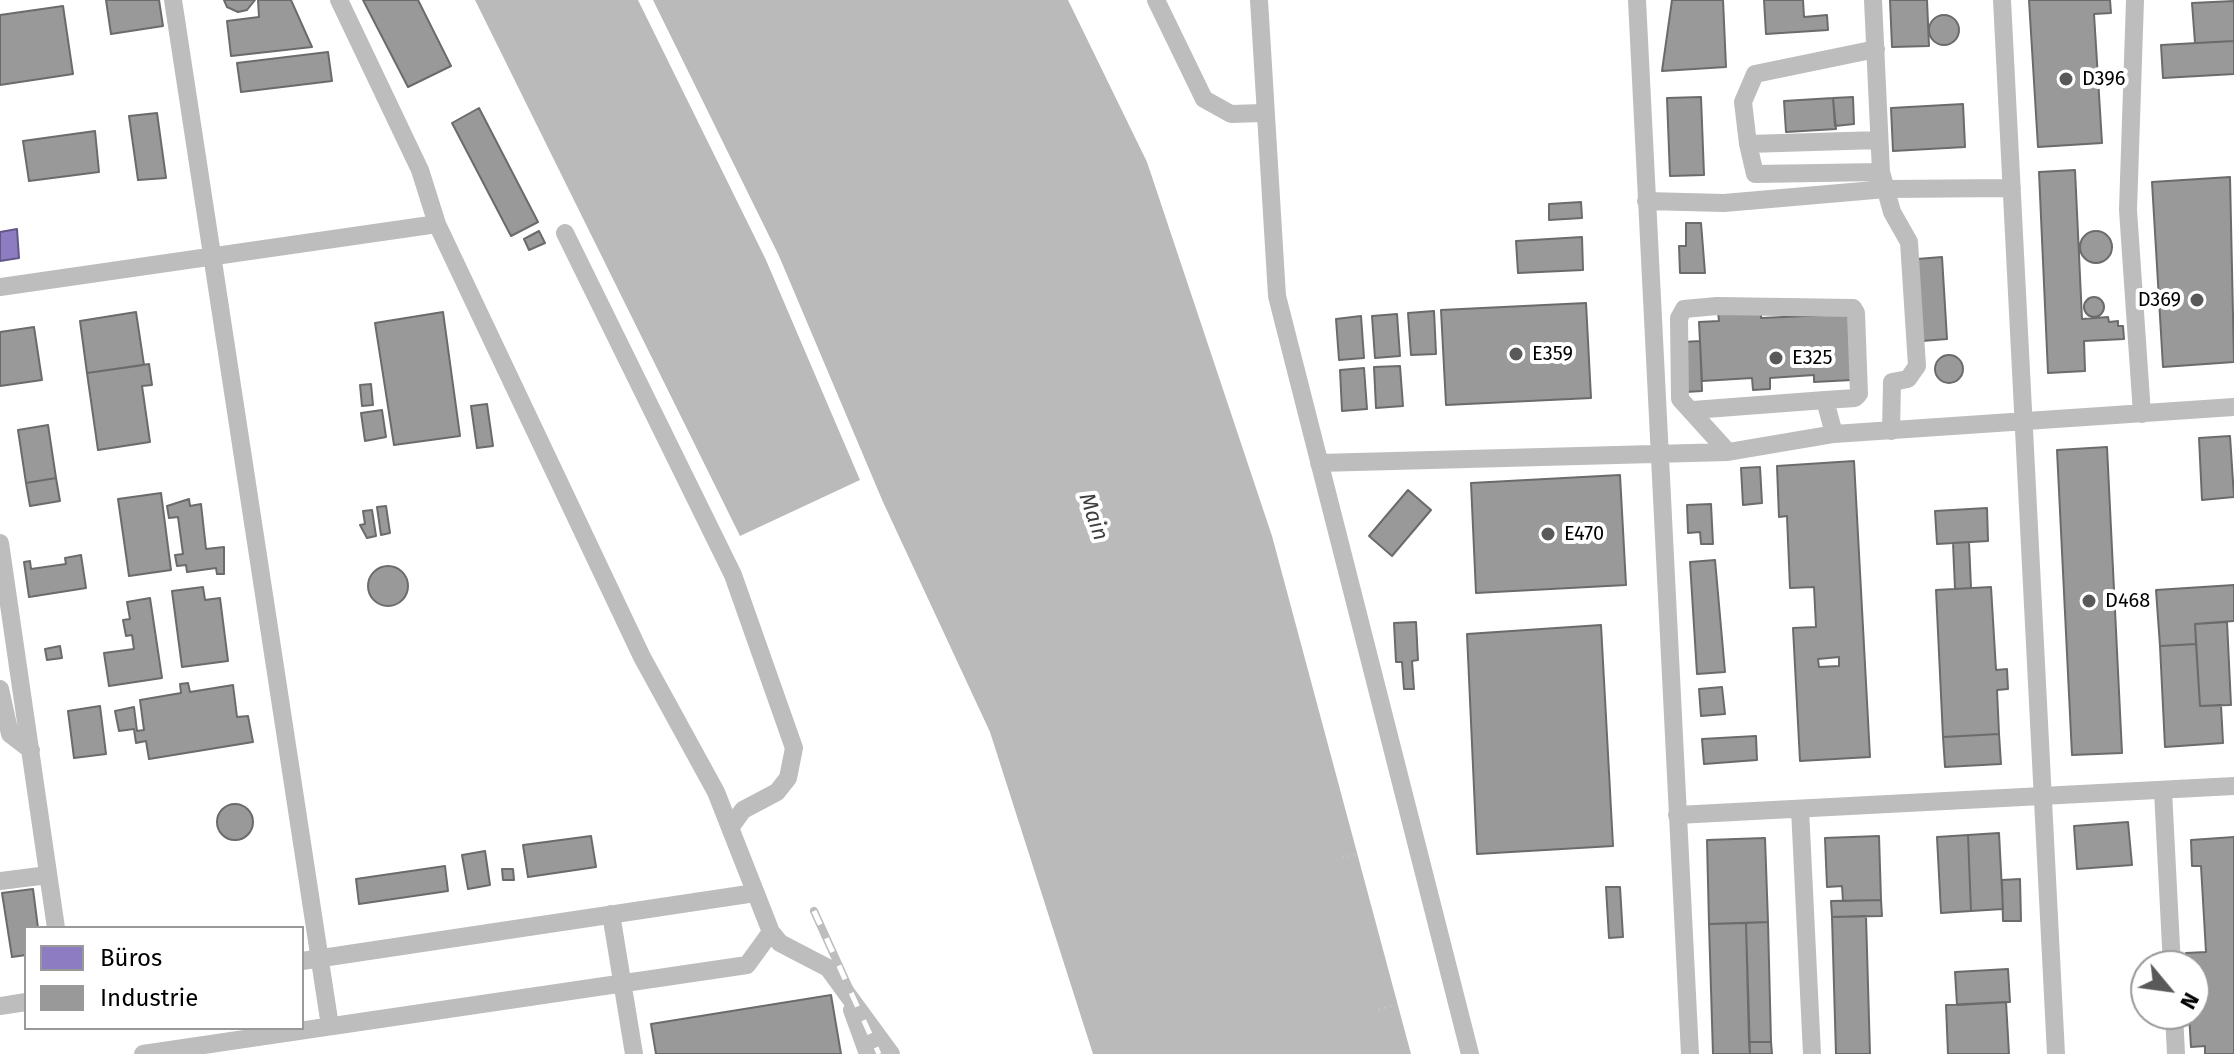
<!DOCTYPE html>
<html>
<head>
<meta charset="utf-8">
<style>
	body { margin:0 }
	#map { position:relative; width:2234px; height:1054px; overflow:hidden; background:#fff; font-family:"Fira Sans",sans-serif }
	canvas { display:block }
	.legend { position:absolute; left:24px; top:926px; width:280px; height:104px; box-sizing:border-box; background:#fff; border:2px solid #999; margin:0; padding:10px 14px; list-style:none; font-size:24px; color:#000 }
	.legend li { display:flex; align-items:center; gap:16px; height:40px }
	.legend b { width:40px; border:2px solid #999 }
	.north { position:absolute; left:2130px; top:950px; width:80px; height:80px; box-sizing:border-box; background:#fff; border:2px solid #999; border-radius:50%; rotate:119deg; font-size:22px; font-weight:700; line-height:32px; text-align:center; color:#000 }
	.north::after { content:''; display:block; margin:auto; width:28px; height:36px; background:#595959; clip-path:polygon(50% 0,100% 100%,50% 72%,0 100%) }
</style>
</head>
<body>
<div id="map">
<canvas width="2234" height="1054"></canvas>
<ul class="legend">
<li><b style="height:22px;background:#8e7cc3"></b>Büros</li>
<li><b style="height:22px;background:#999"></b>Industrie</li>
</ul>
<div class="north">N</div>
</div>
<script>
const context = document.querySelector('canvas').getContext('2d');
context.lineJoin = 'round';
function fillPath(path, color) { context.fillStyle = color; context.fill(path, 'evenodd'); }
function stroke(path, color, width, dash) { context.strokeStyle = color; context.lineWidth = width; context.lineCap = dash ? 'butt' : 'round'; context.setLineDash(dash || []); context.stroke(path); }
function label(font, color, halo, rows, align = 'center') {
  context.font = font + ' "Fira Sans",sans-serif'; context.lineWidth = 8; context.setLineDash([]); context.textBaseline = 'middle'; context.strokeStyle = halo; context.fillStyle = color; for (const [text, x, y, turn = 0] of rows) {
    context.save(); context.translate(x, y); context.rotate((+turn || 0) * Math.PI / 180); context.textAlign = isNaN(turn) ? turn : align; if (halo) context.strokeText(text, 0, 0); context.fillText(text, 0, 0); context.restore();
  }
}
fillPath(new Path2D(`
	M475,0h163l128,260 94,220 -120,56z
	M653,0h415l79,162 125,374 139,518h-318l-103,-322 -107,-230 -104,-246z`), '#bababa');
const offices = new Path2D(`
	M17,229l2,29 -19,3v-29z`);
fillPath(offices, '#8e7cc3');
stroke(offices, '#635788', 2);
const industry = new Path2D(`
	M106,0h53l4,26 -52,8z
	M224,0h31l-8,10 -9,2 -11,-5z
	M258,0h33l21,47 -81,9 -4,-35 32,-4z
	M363,0h55l33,66 -43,21z
	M1672,0h51l3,67 -64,4z
	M1764,0h39l1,17 23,-2 1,15 -62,4z
	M1890,0h37l2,46 -37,1z
	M2029,0h81l1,13 -17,1 8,129 -64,4z
	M2234,1v40l-39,2 -3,-40z
	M63,6l10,68 -73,11v-70z
	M1929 30a15 15 0 1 1 30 0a15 15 0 1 1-30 0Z
	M2234,41v33l-71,4 -2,-33z
	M328,52l4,29 -91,11 -4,-29z
	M1701,97l3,78 -34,1 -3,-78z
	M1853,97l1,27 -19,2 -2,-28z
	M1833,98l3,31 -50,3 -2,-31z
	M1963,104l2,43 -72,4 -2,-43z
	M479,108l59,114 -27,14 -59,-113z
	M157,113l9,65 -28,2 -9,-64z
	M95,131l4,41 -70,9 -6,-40z
	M2075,170l7,149 26,-2 1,5 9,-1v5h5l1,13 -40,2 1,30 -37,2 -9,-201z
	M2230,177l4,185 -71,5 -11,-185z
	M1581,202l1,16 -33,2v-16z
	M1686,223h15l4,50h-25l-1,-27h7z
	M2080 247a16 16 0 1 1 32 0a16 16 0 1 1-32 0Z
	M539,231l6,12 -16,7 -5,-11z
	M1582,237l1,33 -65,3 -2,-32z
	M1942,257l5,82 -25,2 -5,-82z
	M2084 307a10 10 0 1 1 20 0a10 10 0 1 1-20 0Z
	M1586,303l5,95 -145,7 -5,-95z
	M1761,310v8l88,-4 3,66 -38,2v-7l-44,3v11l-17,1 -1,-12 -50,3 -3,-59 20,-1 -1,-9z
	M1434,311l2,43 -25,1 -3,-42z
	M136,312l8,53 -57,8 -7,-52z
	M443,312l17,124 -66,9 -19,-122z
	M1397,314l3,42 -25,2 -3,-42z
	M1361,316l3,42 -25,2 -3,-41z
	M34,327l8,53 -42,6v-54z
	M1700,341l2,50 -17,1 -2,-50z
	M1935 369a14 14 0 1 1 28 0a14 14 0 1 1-28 0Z
	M149,364l3,21 -10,1 8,56 -52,8 -11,-77z
	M1400,366l3,40 -27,2 -2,-41z
	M1364,368l3,41 -25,2 -2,-41z
	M371,384l2,21 -11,1 -2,-21z
	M487,404l6,42 -16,2 -6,-42z
	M382,410l4,27 -21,4 -4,-28z
	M48,425l8,53 -30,5 -8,-53z
	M2230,436l4,61 -32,3 -3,-62z
	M2107,447l15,306 -50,2 -15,-305z
	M1854,461l16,296 -70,4 -7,-133 23,-1 -2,-40 -24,1 -3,-72 -8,1 -2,-51zM1839,657v9l-20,1 -1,-8z
	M1760,467l2,36 -19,2 -2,-37z
	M1620,475l6,110 -150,8 -5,-110z
	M56,478l4,23 -30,5 -4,-23z
	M1408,490l23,20 -39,46 -23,-20z
	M161,493l10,77 -42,6 -11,-77z
	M189,499l1,7 11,-2 5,45 18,-2v27h-7l-1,-6 -29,4 -1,-7 -9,1 -2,-11 8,-1 -5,-37 -9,1 -2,-12z
	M1711,504l2,40h-12l-1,-12 -12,1 -1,-28z
	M386,506l4,27 -9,2 -4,-28z
	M1987,508l1,33 -51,3 -2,-33z
	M372,510l4,26 -9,2 -7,-13 5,-1 -2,-13z
	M1969,542l2,46 -16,1 -2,-46z
	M81,555l5,33 -57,9 -5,-35 6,-1 1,8 35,-5 -1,-6z
	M1715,560l10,112 -28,2 -7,-112z
	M368 586a20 20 0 1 1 40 0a20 20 0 1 1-40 0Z
	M2234,585v36l-39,3 1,20 -36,2 -4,-56z
	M203,587l2,13 15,-2 8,63 -46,6 -10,-76z
	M1991,587l5,83 11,-1 1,20 -11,1 2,44 -56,3 -7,-147z
	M150,598l12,80 -53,8 -5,-33 30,-4 -2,-14 -6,1 -3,-16 7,-1 -3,-17z
	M1416,622l2,38 -6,1 2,28h-10l-2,-27h-6l-2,-39z
	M2227,622l4,83 -31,1 -5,-82z
	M1601,625l12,221 -136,8 -10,-220z
	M2196,644l4,62 21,-1 2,38 -58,4 -5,-101z
	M60,646l2,12 -15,2 -2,-11z
	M188,683l2,9 43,-7 4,32 11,-1 5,26 -104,17 -3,-18 -10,2 -2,-14 -15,2 -4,-20 19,-4 3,24 7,-1 -4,-30 41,-7 -1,-9z
	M1722,687l3,27 -24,2 -2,-27z
	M100,706l6,48 -32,4 -6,-47z
	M1999,734l2,30 -56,3 -2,-30z
	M1756,736l1,24 -53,4 -2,-25z
	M217 822a18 18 0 1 1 36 0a18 18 0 1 1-36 0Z
	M2128,822l4,43 -55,4 -3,-43z
	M1999,833l4,76 -32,2 -3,-76z
	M1968,835l3,76 -30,2 -4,-76z
	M591,836l5,31 -68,10 -5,-32z
	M1879,836l2,64 -38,1 -1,-15 -15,1 -2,-49z
	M2234,837v217h-29v-8l-14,1 -2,-33h5v-48h-7l-1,-13 20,-1 -5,-86h-9l-1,-26z
	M1765,838l3,84 -59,2 -2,-84z
	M485,851l5,34 -22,4 -6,-34z
	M445,866l3,25 -89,13 -3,-25z
	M502,869h11l1,11h-11z
	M2020,879l1,42h-18l-1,-41z
	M1606,887h14l3,50 -14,1z
	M33,889l5,39h-12v27l-14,2 -10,-64z
	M1881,900l1,16 -50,1 -1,-16z
	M1866,916l4,138h-34l-4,-137z
	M1768,922l3,120h-22l-3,-119z
	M1746,923l4,131h-37l-4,-130z
	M2008,969l2,33 -53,3 -2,-33z
	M831,995l10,59h-185l-5,-30z
	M2006,1002l3,52h-61l-2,-49z
	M1749,1042h22l1,12h-22z`);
fillPath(industry, '#999');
stroke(industry, '#6b6b6b', 2);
stroke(new Path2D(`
	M1342,857l14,-2
	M1378,1009l18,-4`), '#c2c2c2', 3, [2, 4]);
stroke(new Path2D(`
	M173,0l157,1026
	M339,0l81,170 17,54 205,433 74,135 55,140 9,11 48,25 63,86
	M1156,0l48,99 27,15 32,-1
	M1259,0l18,296 193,758
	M1637,0l53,1054
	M1873,0l8,172 11,40 17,30 8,124 -9,13 -16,3 -1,49
	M2002,0l54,1054
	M2135,0l-7,210 14,204
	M1876,49l-121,25 -12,28 5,42 131,-4
	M1748,144l7,30 126,-2
	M1646,201l78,2 162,-14 126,-1
	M565,233l168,342 61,173 -6,30 -11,14 -34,18 -13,18
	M0,287l437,-63
	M1693,410l132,-10
	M1728,452l-48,-53 -1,-81 5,-9 33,-3 136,2 3,5 3,81 -4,4 -30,2 9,34
	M1319,463l409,-11 106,-18 400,-27
	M0,543l56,385
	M0,689l10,45 21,16
	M2163,791l9,175
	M1800,809l12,245
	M1677,815l557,-29
	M0,881l48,-6
	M611,914l23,140
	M302,961l453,-68
	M0,1006l26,-4
	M852,1010l16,44
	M2174,1014l2,40
	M143,1054l604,-89 24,-33`), '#bdbdbd', 18);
const rail = new Path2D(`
	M814,911l65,143`);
stroke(rail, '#bdbdbd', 8);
stroke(rail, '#fff', 5, [15]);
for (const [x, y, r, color] of [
	[2066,79,8,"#595959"],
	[2197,300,8,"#595959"],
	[1516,354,8,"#595959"],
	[1776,358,8,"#595959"],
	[1548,534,8,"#595959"],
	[2089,601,8,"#595959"]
]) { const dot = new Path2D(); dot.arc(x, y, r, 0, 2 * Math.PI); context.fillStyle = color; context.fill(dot); stroke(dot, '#fff', 3); }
label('20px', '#000', '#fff', [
	["D396",2082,79],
	["D369",2181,300,"right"],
	["E359",1532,354],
	["E325",1792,358],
	["E470",1564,534],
	["D468",2105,601]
], 'left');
label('italic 22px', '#3d3d3d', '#fff', [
	["Main",1093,517,71]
]);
</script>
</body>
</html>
